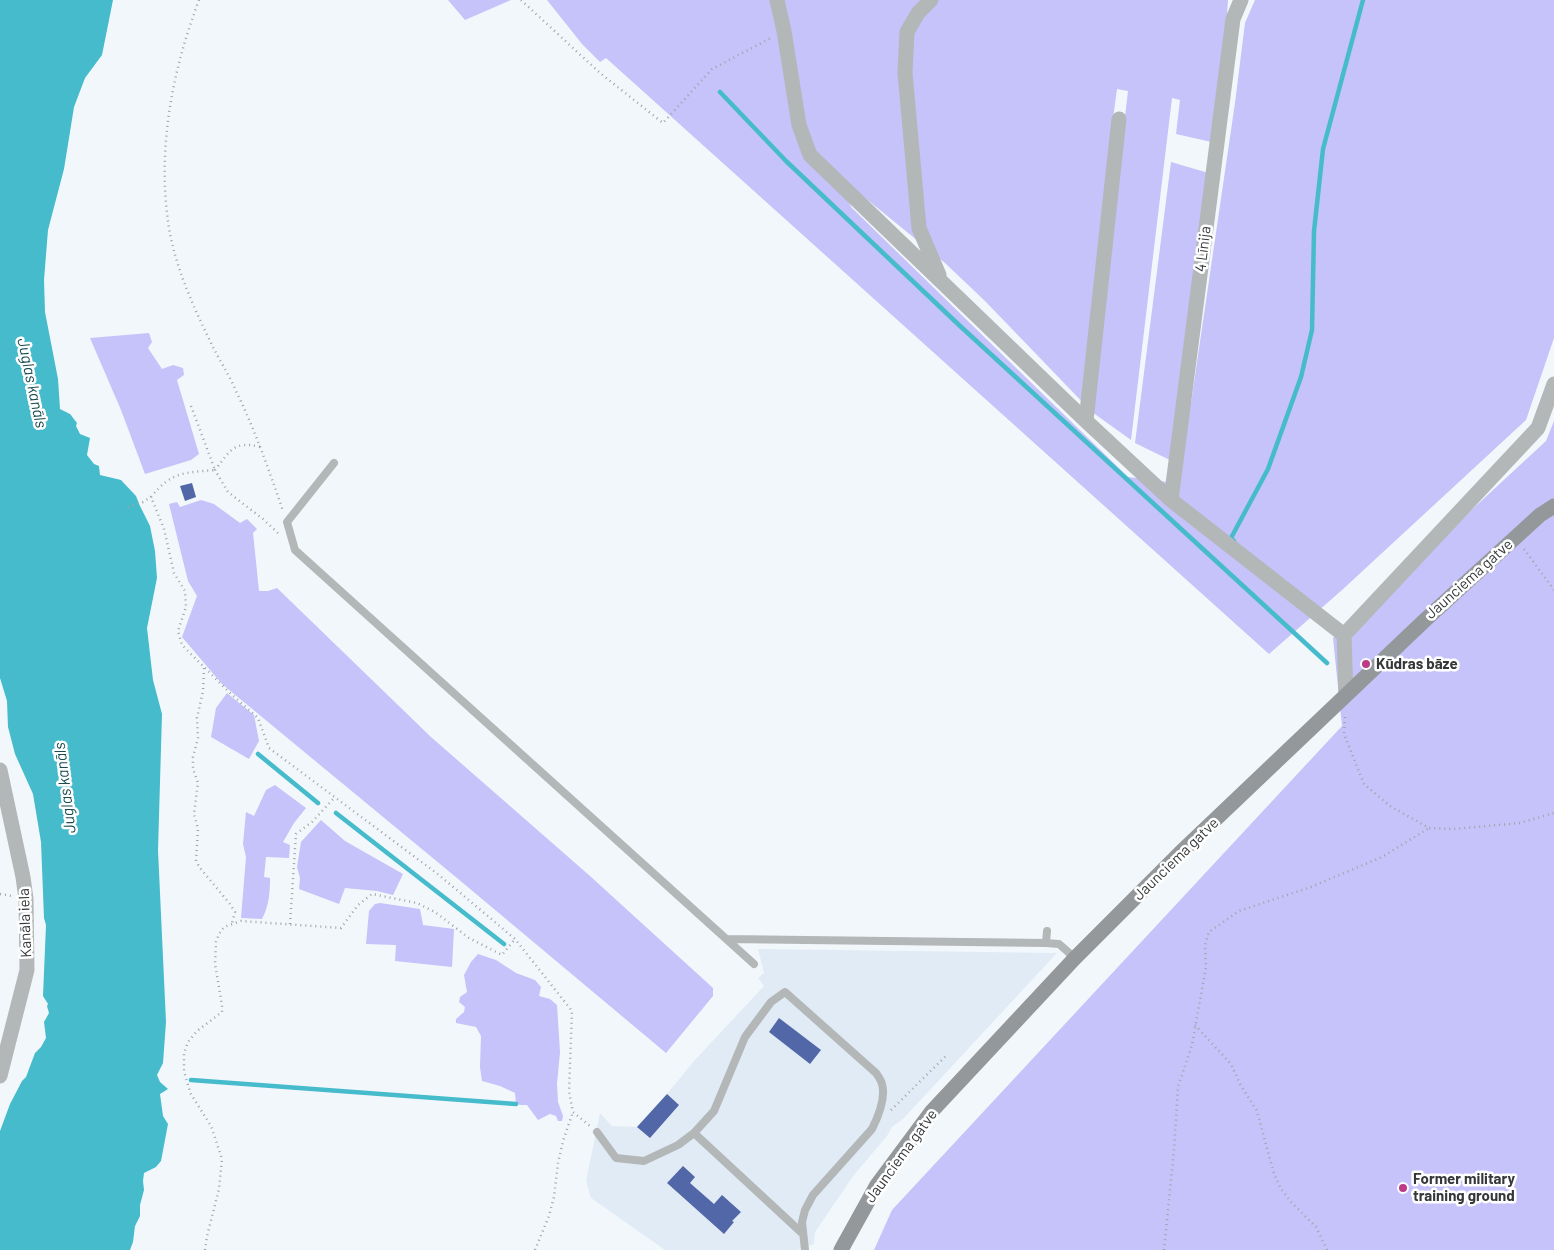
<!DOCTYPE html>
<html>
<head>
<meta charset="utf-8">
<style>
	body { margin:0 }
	canvas { display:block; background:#f2f7fb }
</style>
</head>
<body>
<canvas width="1554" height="1250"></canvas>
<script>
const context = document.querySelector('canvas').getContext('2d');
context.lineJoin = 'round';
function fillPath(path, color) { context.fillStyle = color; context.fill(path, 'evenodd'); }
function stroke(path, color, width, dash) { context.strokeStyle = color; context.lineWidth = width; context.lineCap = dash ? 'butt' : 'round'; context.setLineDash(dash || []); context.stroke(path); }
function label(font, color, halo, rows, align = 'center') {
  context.font = font + ' Barlow,sans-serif'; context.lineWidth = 5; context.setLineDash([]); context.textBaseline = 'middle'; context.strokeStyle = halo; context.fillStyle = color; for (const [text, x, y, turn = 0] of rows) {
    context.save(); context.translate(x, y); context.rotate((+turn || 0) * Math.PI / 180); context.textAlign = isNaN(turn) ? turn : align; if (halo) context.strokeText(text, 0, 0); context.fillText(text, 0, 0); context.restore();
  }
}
fillPath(new Path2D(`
	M758,949l299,4 -154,166 -11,8 -5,9 -33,39 -39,57 -1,12 -17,6h-132l-74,-52 -5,-17 14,-68 12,13 25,1 30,-33 27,-33 70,-75 -6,-8 6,-5z`), '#e1ebf6');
fillPath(new Path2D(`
	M448,0h63l-46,20z
	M547,0h681l-8,111 -4,32 -40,-9 4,-34 -8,-2 -41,342 -39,-28 -107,-111 -40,-38 -119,-97 26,42 276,269 40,5 4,-21 -37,-18 36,-281 41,12 -22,236 45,-307 10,-80 10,-23h299v338l-28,82 -184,170 -73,64 -663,-596 -6,4 -18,-18zM1117,89l11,2 -18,152 1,-110z
	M149,333l3,9 -4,6 14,21 11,-4 10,3 1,7 -7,5 22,74 -8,6 -46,14 -24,-64 -31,-72z
	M1554,421v829h-680l18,-40 450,-484 -9,-88 213,-197z
	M201,500l13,4 26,19 7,-4 10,10 -4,4 6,58h9l9,-3 154,149 159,139 123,112v8l-47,57 -209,-175 -235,-194 -40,-47 15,-41 -9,-15 -19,-77 8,-2 3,5z
	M227,693l27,22 5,26 -10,18 -38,-22 5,-29z
	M275,785l31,23 -12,15 -11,19 7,3 -1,13 -23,-1 -2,20 6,1c0,14 -1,28 -8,41l-21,-1 5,-61 -3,-13 3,-32 8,4 12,-26z
	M321,820l24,21 58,33 -10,21 -16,-4 -32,-3 -6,16 -40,-15 1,-11 -3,-11 4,-25z
	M380,903l40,6 3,16 31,4 -2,38 -57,-6 1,-16 -30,-1 3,-33 6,-7z
	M478,954l18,6 20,13 19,7 6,7 -2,9 11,3 7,6 3,47 -3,32 1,18 5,14 -1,5h-4l-2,-5 -6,-2 -12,6 -11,-15h-6l-5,-1 -1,-11 -15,-7 -18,-5 -2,-14 1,-31 -5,-9 -20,-4v-4l8,-7 1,-5 -6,-5 1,-5 7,-5 -3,-17 7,-13z`), '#c6c2fa');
fillPath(new Path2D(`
	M0,0h113l-11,55 -17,23 -11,29 -10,62 -16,61 -4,50 1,32 13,67 2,30 10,5 7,9 -1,3 4,8 10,4 -3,17 7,9 5,2 1,9 21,5 15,16 4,10 10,20 5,25 2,27 -10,50 6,52 9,34 -4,136 8,172 -3,41 -6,12 3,7 8,7 -8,5 3,22 5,8 -7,37 -5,6 -12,6 -1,8 1,9 -4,15v11l-5,10 -2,16 -3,8h-130v-119l10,-27 12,-23 4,-4 9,-24 6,-6 5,-9 -2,-16 5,-9 -2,-7 1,-2 -5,-8 3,-71 -2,-7 -3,-76 -8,-48 -18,-40 -7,-27 -1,-26 -7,-23z`), '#46bbcc');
stroke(new Path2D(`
	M720,92l66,69 173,164 368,338
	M1234,541l-3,-3 37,-69 33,-92 11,-47 2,-99 9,-82 40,-149
	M258,754l60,49
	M336,813l168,131
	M191,1080l325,24`), '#46bbcc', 4.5);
fillPath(new Path2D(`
	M192,483l4,14 -11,4 -5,-15z
	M779,1018l42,32 -11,14 -41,-32z
	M667,1094l12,11 -29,33 -13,-11z
	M683,1166l12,11 -5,6 24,21 8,-9 19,17 -9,9 2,1 -10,12 -57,-51z`), '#5167a7');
stroke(new Path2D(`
	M199,0c-28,74 -43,155 -29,234 8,40 27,81 45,117 7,13 15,26 21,40 19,39 33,79 47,120
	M521,0l79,73 63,50 49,-54 59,-31
	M191,406l24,64c-31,3 -43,1 -64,27l13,32 10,44 11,18 1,16 -8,24 4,14 47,47 29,26 11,30 170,127 76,64 57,72 -3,81 4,20 17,14
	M260,447c-26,-7 -30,4 -45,23l13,22 35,27 16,15
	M128,507l15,-5 8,-5
	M1524,549l30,41
	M204,668l-1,23 -6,27 1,20 -5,19v12l5,14 -4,31 4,15 -2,32 4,7 30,36 5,8 -3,11
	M1345,717l-1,17 20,50 26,22 39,22 24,1 67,-6 34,-10
	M0,894l12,2
	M290,924l6,-90 16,-12 23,-25
	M1195,1025l36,39 9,20 17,27 17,63 7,15 10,13 25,25 11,23
	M891,1110l57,-56
	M205,1250l2,-14 12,-47 3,-30 -11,-33 -20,-32 -4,-12 -3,-11v-18l4,-11 9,-11 25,-19v-7l-7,-41 1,-22 3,-8 5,-7 17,-6 100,7 17,-23 14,-11 45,9 18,9 34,26 33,17 13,-16
	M535,1250l14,-34 5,-19 4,-34 5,-22 10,-29
	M1164,1250l10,-100 4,-63 14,-42 14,-78 -1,-22 4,-13 30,-21 72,-24 71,-30 47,-29`), '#a0a3a6', 2.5, [1, 4]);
stroke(new Path2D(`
	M334,463l-47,59 8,28 459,414
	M727,939l319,4 13,1 16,14
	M1046,943l1,-12
	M597,1132l19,26 28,3 34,-16 16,-12 20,-22 31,-74 26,-35 14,-10 91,81c2,3 5,7 6,11 4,14 -4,33 -10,45l-59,66 -8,15 -3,12 3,28
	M694,1133l109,101`), '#b4b7b8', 8);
stroke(new Path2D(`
	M777,0l7,31 15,94 11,30 276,266 85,79 173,135 2,60
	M931,0l-13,13 -11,19 -2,41 14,155 20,47
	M1086,421l33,-302
	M1171,500l62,-481 8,-19
	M1344,635l194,-207 16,-44
	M0,770l23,107 3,22 1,71 -27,106`), '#b4b7b8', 15);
stroke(new Path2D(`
	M841,1250l36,-65 55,-74 143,-153 105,-105 244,-232 116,-106 14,-9`), '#94989a', 15);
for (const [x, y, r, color] of [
	[1366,664,5,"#bb3b87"],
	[1403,1188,5,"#bb3b87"]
]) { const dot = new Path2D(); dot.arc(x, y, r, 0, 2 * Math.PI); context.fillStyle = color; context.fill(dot); stroke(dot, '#fff', 2); }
label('15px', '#353738', '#fff', [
	["4 Līnija",1203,249,-83],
	["Jaunciema gatve",1469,579,-42],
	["Jaunciema gatve",1176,859,-44],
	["Kanāla iela",25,923,-92],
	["Jaunciema gatve",901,1156,-54]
]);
label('bold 15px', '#353738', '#fff', [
	["Kūdras bāze",1376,664],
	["Former military",1413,1179],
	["training ground",1413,1196]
], 'left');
label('italic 16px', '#184b52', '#fff', [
	["Juglas kanāls",32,383,78],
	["Juglas kanāls",65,788,-97]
]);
</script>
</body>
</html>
